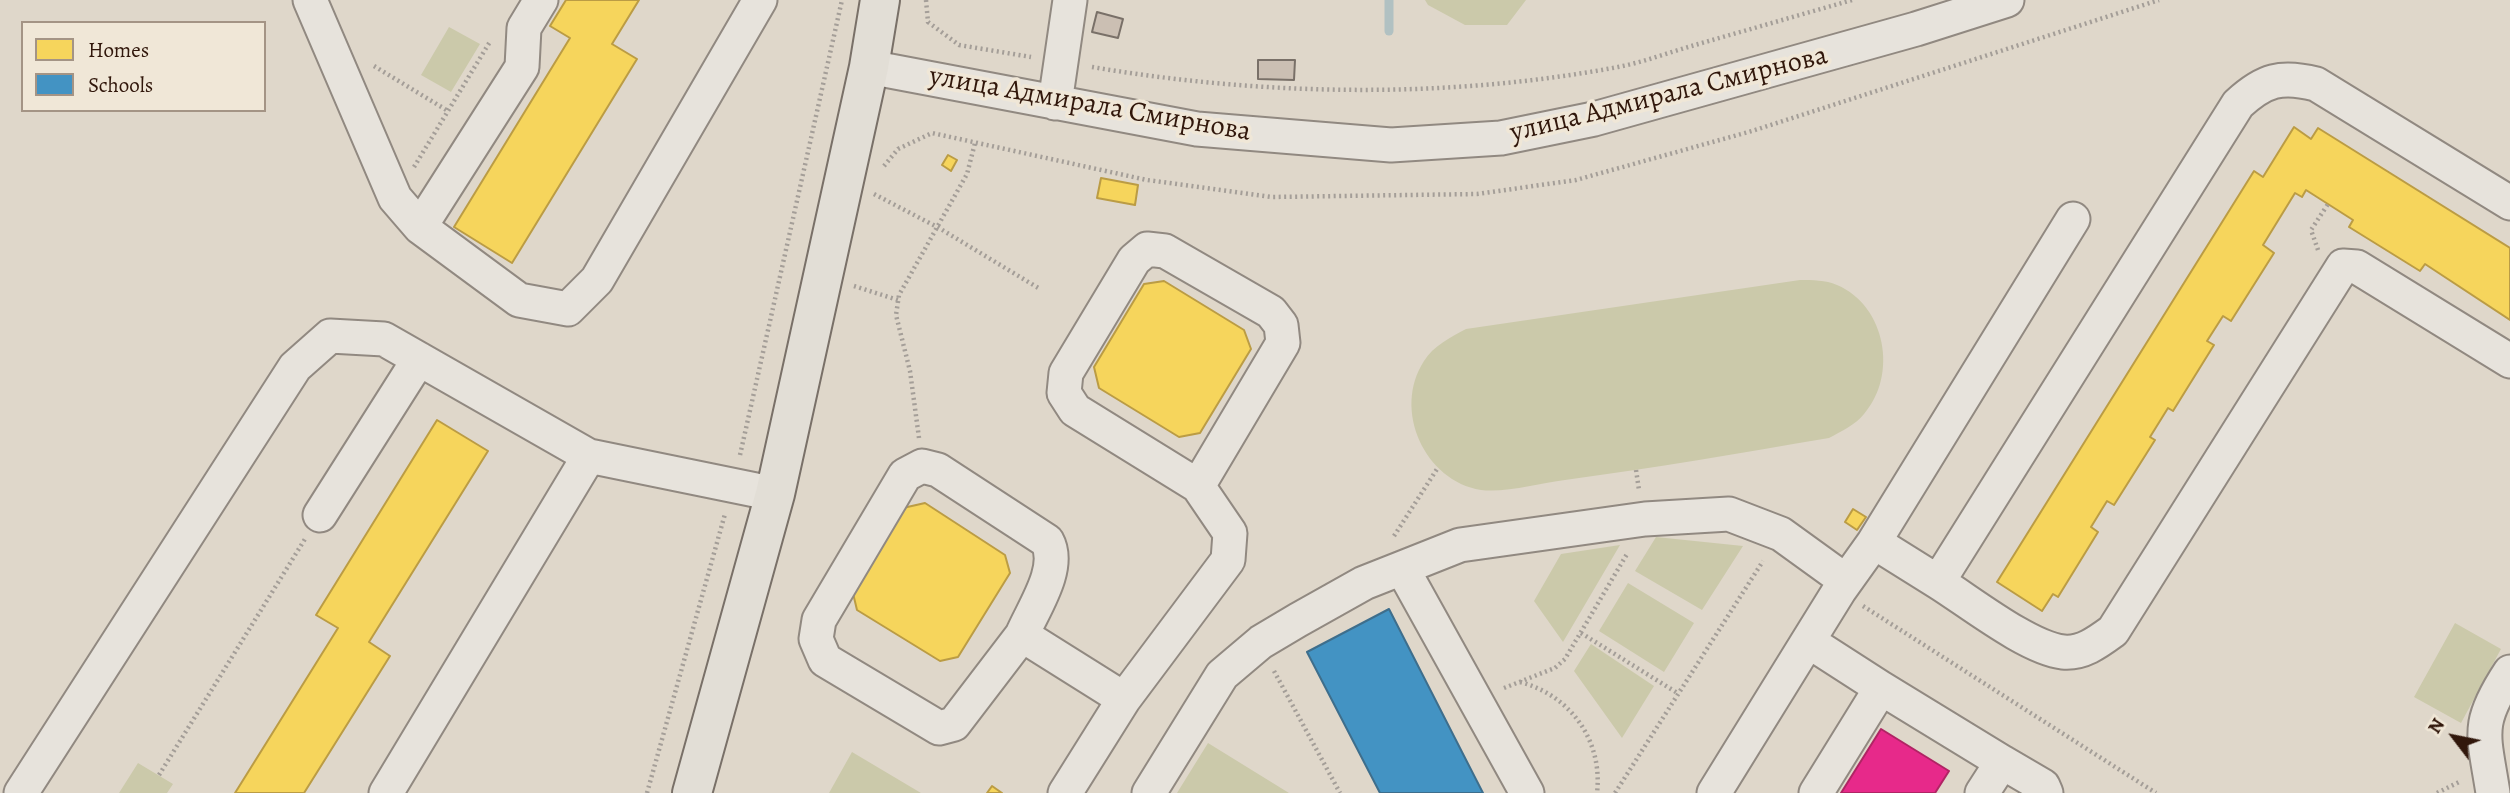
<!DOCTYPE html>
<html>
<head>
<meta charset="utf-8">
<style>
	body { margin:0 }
	#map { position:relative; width:2510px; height:793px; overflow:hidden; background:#dfd7ca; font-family:Alegreya,serif }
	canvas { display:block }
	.legend { position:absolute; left:21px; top:21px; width:245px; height:91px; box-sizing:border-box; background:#f0e7d7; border:2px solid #a49485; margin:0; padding:9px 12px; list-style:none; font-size:21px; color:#31170b }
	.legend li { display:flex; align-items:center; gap:14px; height:35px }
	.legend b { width:35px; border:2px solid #a49485 }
	.north { position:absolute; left:2419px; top:702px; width:70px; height:70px; -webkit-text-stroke:5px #f0e7d7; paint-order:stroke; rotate:302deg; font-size:19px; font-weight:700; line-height:28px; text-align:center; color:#31170b }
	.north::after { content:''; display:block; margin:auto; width:24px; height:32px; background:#31170b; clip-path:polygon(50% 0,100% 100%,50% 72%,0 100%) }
</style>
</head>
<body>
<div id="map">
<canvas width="2510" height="793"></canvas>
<ul class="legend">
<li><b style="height:19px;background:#f6d55c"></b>Homes</li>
<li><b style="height:19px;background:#4393c3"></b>Schools</li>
</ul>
<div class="north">N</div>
</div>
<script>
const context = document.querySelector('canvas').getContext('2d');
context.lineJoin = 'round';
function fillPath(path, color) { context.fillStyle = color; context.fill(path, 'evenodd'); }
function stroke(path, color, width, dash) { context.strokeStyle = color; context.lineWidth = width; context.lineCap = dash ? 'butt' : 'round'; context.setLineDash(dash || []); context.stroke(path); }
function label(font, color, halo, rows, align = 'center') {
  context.font = font + ' Alegreya,serif'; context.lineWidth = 7; context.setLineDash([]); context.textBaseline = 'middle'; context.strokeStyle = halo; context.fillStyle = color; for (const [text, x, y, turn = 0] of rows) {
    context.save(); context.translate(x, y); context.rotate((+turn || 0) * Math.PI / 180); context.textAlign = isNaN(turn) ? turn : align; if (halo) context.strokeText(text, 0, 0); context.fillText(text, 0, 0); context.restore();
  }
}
fillPath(new Path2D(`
	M1425,0h101l-19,25h-42l-37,-20z
	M449,27l31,17 -29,48 -30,-17z
	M1800,280c13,0 25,0 37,5 49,21 61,90 27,129 -9,11 -22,17 -35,24 -88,15 -175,30 -264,42 -25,3 -59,13 -84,10 -56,-9 -89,-80 -57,-129 9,-15 27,-24 42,-32z
	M1656,537l87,9 -41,64 -67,-39z
	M1620,545l-57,97 -29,-41 27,-47z
	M1628,583l66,40 -30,49 -65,-41z
	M2455,623l46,26 -40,74 -47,-26z
	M1591,644l63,42 -32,52 -48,-67z
	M1208,743l81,50h-112z
	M852,752l69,41h-92z
	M138,763l35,21 -6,9h-48z`), '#cbc9aa');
const homes = new Path2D(`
	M566,0h73l-27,44 25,15 -125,204 -58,-36 116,-189 -20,-12z
	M2294,127l17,12 7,-11 192,120v72l-85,-56 -5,7 -71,-44 4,-7 -47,-30 -4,7 -7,-4 -32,52 11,8 -43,68 -8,-5 -16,25 7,4 -41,66 -5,-3 -18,29 5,3 -41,65 -7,-4 -16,26 7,5 -40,65 -5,-3 -11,17 -45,-29 257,-411 9,6z
	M948,155l9,5 -6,11 -9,-6z
	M1101,178l37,7 -3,20 -38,-7z
	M1164,281l80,49 7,19 -51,84 -21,4 -80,-49 -5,-21 50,-83z
	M437,420l51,31 -119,191 21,14 -86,137h-69l103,-165 -22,-13z
	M925,503l80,52 5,18 -52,84 -18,4 -83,-51 -5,-21 51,-81z
	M1853,509l13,8 -9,13 -12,-8z
	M992,786l10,7h-15z`);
fillPath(homes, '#f6d55c');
stroke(homes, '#bb9c44', 2);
const schools = new Path2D(`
	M1389,609l73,143 21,41h-103l-73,-141z`);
fillPath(schools, '#4393c3');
stroke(schools, '#3e6e8c', 2);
const health = new Path2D(`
	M1881,729l68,42 -14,22h-94z`);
fillPath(health, '#e7298a');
stroke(health, '#b02464', 2);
stroke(new Path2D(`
	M1389,0v31`), '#b1c1c2', 9);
const building = new Path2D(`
	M1097,12l26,7 -5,19 -26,-6z
	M1258,60h37l-1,20 -36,-1z`);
fillPath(building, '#cbbfb3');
stroke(building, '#797068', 2);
const minor = new Path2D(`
	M310,0l85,198 25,29 99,73 49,9 29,-29 163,-280
	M869,67l328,62 194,16 110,-7 93,-19 322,-90 91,-29
	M1055,103l15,-103
	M420,227l102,-160 2,-39 17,-28
	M320,515l99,-156
	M1874,542l199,-323
	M1402,568l58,-23 185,-26 84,-5 52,20 65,47
	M1938,582c32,20 90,66 125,70 19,2 35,-10 50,-21l230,-365 14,1 153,94
	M1022,635l-68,89 -15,4 -114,-68 -9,-21 3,-19 86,-145 17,-9 16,4 109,71c15,27 -14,68 -25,94l102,64 -59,94
	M1808,641l31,-50 35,-49 64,40 300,-478c26,-24 43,-29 78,-20l194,119
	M1124,699l104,-139 2,-27 -32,-47 -123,-76 -11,-17 2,-20 68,-113 13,-11 18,2 106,61 10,13 2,18 -85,143
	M2002,762l41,24 3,7
	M21,793l274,-426 35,-31 54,3 205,117 186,38
	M386,793l203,-337
	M1149,793l73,-118 39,-33 37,-22 66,-37 38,-15 125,225
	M1714,793l94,-152 73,47
	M1816,793l65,-105 121,74 -20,31
	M2493,793c-9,-59 -18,-68 17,-121`);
const major = new Path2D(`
	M692,793l83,-299 94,-427 11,-67`);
stroke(minor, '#918981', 37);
stroke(major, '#797068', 42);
stroke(new Path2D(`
	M926,0l2,22 31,23 72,12
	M374,66l74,45
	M1092,67c172,29 355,32 526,0 26,-5 52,-15 77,-22 52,-15 105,-30 157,-45
	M884,166l14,-17 34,-16 215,47 125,17 205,-3 99,-14 176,-49 407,-131
	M414,167l77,-127
	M874,194l65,34 101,61
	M2318,250l-7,-20 17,-26
	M854,286l44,14
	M919,438l-9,-67 -14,-56 3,-20 68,-121 8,-31
	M740,455l102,-455
	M1636,470l3,20
	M1394,536l43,-67
	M1863,606l293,187
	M1581,633l98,61
	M1274,671l66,122
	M1520,682c50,13 83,58 77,111
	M1504,688l51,-20 10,-9 62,-105
	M159,775l146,-236
	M647,793l78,-279
	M1615,793l148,-232
	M2437,793l24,-12`), '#a49e98', 4.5, [2, 3.5]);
stroke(minor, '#e7e3dc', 33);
stroke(major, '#e2ded6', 38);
label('28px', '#31170b', '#f0e7d7', [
	["улица Адмирала Смирнова",1669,95,-14],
	["улица Адмирала Смирнова",1090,105,10]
]);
</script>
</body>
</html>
